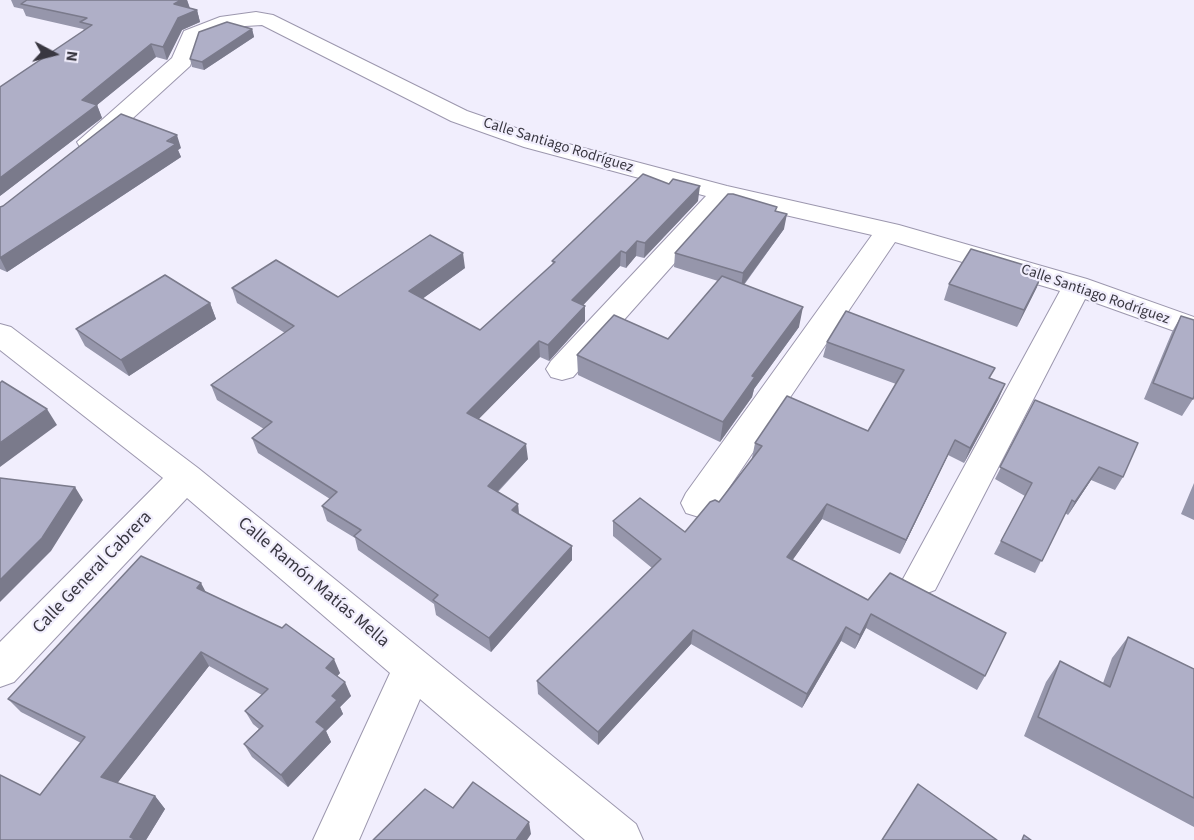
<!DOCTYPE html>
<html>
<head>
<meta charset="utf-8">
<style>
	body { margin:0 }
	#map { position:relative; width:1194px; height:840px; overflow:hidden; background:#f1eefd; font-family:"Source Sans 3",sans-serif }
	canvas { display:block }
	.north { position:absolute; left:24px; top:24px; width:60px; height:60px; -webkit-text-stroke:4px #f1eefd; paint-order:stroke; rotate:97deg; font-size:16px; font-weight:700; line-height:24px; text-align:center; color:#393741 }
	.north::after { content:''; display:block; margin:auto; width:21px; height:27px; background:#393741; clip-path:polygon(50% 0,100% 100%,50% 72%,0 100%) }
</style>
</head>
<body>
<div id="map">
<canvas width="1194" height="840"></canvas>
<div class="north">N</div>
</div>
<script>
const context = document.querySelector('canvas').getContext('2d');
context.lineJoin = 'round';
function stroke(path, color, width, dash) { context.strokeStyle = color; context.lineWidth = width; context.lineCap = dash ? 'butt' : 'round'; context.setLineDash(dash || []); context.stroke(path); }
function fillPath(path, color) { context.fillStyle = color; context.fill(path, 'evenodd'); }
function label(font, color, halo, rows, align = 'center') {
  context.font = font + ' "Source Sans 3",sans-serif'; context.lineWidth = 4.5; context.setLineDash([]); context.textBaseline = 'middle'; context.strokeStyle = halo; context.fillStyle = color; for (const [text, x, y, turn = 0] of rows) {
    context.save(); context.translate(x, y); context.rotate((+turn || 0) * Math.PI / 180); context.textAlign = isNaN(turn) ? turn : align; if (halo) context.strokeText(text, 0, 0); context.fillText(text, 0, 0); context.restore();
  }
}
const minor = new Path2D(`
	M256,12l17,3 194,96 75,26 185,49 172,39 188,54 107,38v21l-109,-39 -150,291 -13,5 -13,-5 -6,-11 157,-288 -165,-49 -183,271 -13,4 -13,-4 -5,-10 5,-10 186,-258 -143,-33 -156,175 -11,3 -11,-3 -5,-8 5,-8 155,-165 -182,-49 -73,-26 -189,-96 -33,2 -29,11 -10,28 -68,62 -24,19 -9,2 -9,-2 -3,-5 95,-84 12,-27 36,-14z
	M0,324l11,3 187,141 438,356 7,16h-58l-165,-141 -61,141h-46l77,-167 -203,-175 -173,184 -14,5v-45l163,-164 -163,-128z`);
stroke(minor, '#9c97ae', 2);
fillPath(minor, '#fff');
fillPath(new Path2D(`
	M11,0h176l3,8 7,2 3,12 -18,8 -15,30 -11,-3 -59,48 5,13 -102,78 84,-166 -1,-1 -57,-13 -3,-7 -9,-2z
	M252,29l2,8 -50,33 -12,-3 -2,-8z
	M181,148l-3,2 3,7 -174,115 -7,-3v-62z
	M698,201l-54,57 -8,-2 -10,12 -6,-2 -37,39 2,1v15l-36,40 -9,-4 -62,62 50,40 -30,33 20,12 1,10 53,46 -81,92 -55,-37 -2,-11 -76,-54 -3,-12 -28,-17 -5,-15 8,-7 -72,-46 -6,-15 12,-9 -47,-29 -6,-15 74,-52 -48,-30 -5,-15 106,9 127,-29 -43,31 58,31 73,-66 -1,-3z
	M777,211l7,18 -40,56 55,42 -45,62 -2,8 -32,45 -142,-67 -1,-20 91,-16 50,-58 -44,-14 1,-14z
	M949,284l88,3 -20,40 -73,-27z
	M210,303l6,16 -87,57 -44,-30 -9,-17z
	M1181,316l12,83 -11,17 -38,-17 28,-67z
	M827,342l163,36 15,6 -7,16 -34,63 -16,-8 -48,99 -78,-35 -30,41 193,116 -8,14 -111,-62 -11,21 -14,-8 -39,67 -111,-64 -93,101 -60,-51 -1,-13 115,-113 -39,-32v-15l72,11 34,-30 34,-44h-1l3,-15 113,-12 28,-47 -73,-27z
	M1035,400l88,77 -8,13 -24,-10 -23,35 -3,-2 -30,60 -41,-19 31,-58 -30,-17z
	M1194,483v37l-13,-6z
	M206,592l134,81 -3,3 14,20 -11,11 3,7 -17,17 5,11 -43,45 -36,-30 -8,-13 15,-15 -6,-5 -8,-13 17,-16 -53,-29 -92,117 38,13 10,13 -19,31h-146l40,-45 41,-52 -60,-31 -13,-13z
	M1128,637l66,32v158l-170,-91 22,-54 14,-21 43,22 9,-25z`), '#9696ab');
fillPath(new Path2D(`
	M181,0h6l3,9 -16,-5z
	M197,10l3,12 -18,8 -15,30 -4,-13 15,-29z
	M252,29l2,8 -50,33 -2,-8z
	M151,44l5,13 -59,48 5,13 -102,78v-18l82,-78z
	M177,135l4,13 -3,2 3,7 -174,115 -7,-14z
	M700,186l-2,15 -54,57 1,-15z
	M787,214l-3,15 -43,59 2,-15z
	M637,241l-1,15 -10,12v-15z
	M621,251l-1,15 -47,50 -1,-16z
	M463,253l2,15 -54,39 -2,-16z
	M1044,271l-7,16 -20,40 7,-17z
	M210,303l6,16 -87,57 -8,-16z
	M585,306v15l-36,40 -1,-16z
	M803,307l-4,20 -45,62 -2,8 -32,45 3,-20 29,-46z
	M539,341l1,16 -71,72 -2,-16z
	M1005,384l-7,16 -34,63 6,-15z
	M47,409l10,16 -57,42v-24z
	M955,440l-7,15 -48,99 6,-14z
	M526,444l2,15 -39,41 -1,-14z
	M1099,467l-8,13 -23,35 7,-13z
	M75,487l8,13 -32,51 -51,51v-22z
	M518,504l1,15 -7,-9z
	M827,504l-5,15 -38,53 3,-15z
	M572,546v14l-81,92 -2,-14z
	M201,583l8,15 -12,-10z
	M871,614l-5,14 -11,21 5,-14z
	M846,627l-5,14 -39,67 5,-14z
	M693,630l-2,14 -93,101v-13z
	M201,652l8,14 -97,124 -11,-13z
	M334,659l6,14 -8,9 -6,-14z
	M345,682l6,14 -11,11 3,7 -17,17 5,11 -43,45 -7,-12 51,-79z
	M155,796l10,13 -19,31h-13l-3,-3z
	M529,822l2,12 -4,6h-11z`), '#7a7a8b');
const building = new Path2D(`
	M27,0h154l-7,4 23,6 -19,8 -15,29 -12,-3 -69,56 15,5 -97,73v-91l92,-62 -12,-3 7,-4 -66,-14z
	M227,22l25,7 -50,33 -12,-3 9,-27z
	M121,114l56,21 -10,6 9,3 -176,114v-51l3,-1z
	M643,174l26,10 4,-5 27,7 -55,57 -8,-2 -11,12 -5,-2 -49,49 13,6 -37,39 -9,-4 -72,72 59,31 -38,42 30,18 -6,6 60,36 -83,92 -56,-38 5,-5 -84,-59 7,-6 -39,-24 15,-14 -85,-54 20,-16 -61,-37 83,-59 -62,-38 44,-28 62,37 92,-62 33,18 -54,38 71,39 75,-68 -3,-1z
	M728,194h5l44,13 -2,4 12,3 -44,59 -68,-20z
	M971,249l73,22 -20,39 -75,-26z
	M165,275l45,28 -89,57 -45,-31z
	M722,276l81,31 -51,69 3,1 -32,45 -146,-67 37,-40 54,24z
	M846,311l149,57 -6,10 16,6 -35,64 -15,-8 -49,100 -79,-36 -40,53 81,43 22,-27 116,60 -21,43 -114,-62 -11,21 -14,-8 -39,67 -114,-64 -95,102 -61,-51 124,-122 -48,-38 27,-23 45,34 25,-30 5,-2 4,2 43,-56 -7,-3 32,-47 81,35 36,-61 -77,-28z
	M1181,316l13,4v76l-1,3 -40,-16z
	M2,381l45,28 -47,34v-60z
	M1035,400l103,43 -15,34 -24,-10 -24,35 -3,-2 -30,61 -41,-20 31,-58 -32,-16z
	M0,478l75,9 -33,51 -42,42z
	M141,556l60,27 -4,5 85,40 4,-4 48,35 -8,9 19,14 -13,14 5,4 -21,22 9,7 -44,46 -37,-31 19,-18 -18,-15 23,-22 -67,-37 -100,125 54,19 -25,41 7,3h-137v-65l40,20 45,-58 -77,-38z
	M1128,637l66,32v129l-156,-81 22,-56 50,26z
	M473,782l56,40 -13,18h-143l52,-51 28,19z
	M918,784l79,56h-115z
	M1024,835l7,5h-9z`);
fillPath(building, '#afafc7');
stroke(building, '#7a7a8b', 1.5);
label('15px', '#393741', '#f1eefd', [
	["Calle Santiago Rodríguez",558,146,17],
	["Calle Santiago Rodríguez",1095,295,19]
]);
label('18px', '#393741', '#f1eefd', [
	["Calle General Cabrera",93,573,-46],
	["Calle Ramón Matías Mella",313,583,40]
]);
</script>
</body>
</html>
